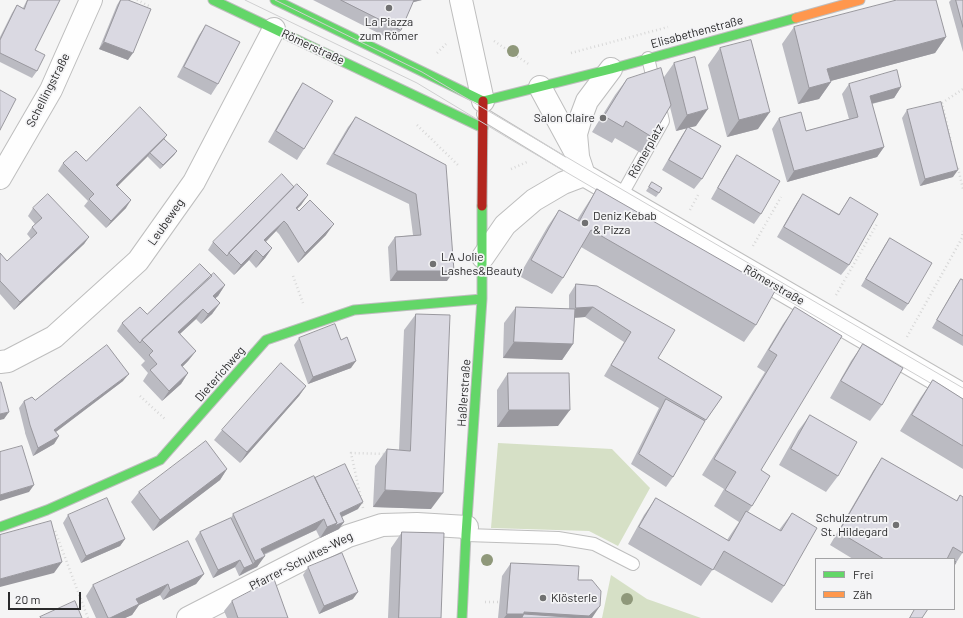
<!DOCTYPE html>
<html>
<head>
<meta charset="utf-8">
<style>
	body { margin:0 }
	#map { position:relative; width:963px; height:618px; overflow:hidden; background:#f5f5f5; font-family:Barlow,sans-serif }
	canvas { display:block }
	.legend { position:absolute; left:815px; top:558px; width:140px; height:52px; box-sizing:border-box; background:#f4f4f6; border:1px solid #a3a3a5; margin:0; padding:5px 7px; list-style:none; font-size:12px; color:#2a2a2b }
	.legend li { display:flex; align-items:center; gap:8px; height:20px }
	.legend b { width:20px; border:1px solid #a3a3a5 }
	.scale { position:absolute; left:8px; top:592px; width:73px; height:18px; box-sizing:border-box; border:2px solid #2a2a2b; border-top:0; padding-left:5px; font-size:12px; line-height:14px; white-space:nowrap; color:#2a2a2b; -webkit-text-stroke:3px #f4f4f6; paint-order:stroke }
</style>
</head>
<body>
<div id="map">
<canvas width="963" height="618"></canvas>
<ul class="legend">
<li><b style="height:5px;background:#63d668"></b>Frei</li>
<li><b style="height:5px;background:#ff974d"></b>Zäh</li>
</ul>
<div class="scale">20 m</div>
</div>
<script>
const context = document.querySelector('canvas').getContext('2d');
context.lineJoin = 'round';
function fillPath(path, color) { context.fillStyle = color; context.fill(path, 'evenodd'); }
function stroke(path, color, width, dash) { context.strokeStyle = color; context.lineWidth = width; context.lineCap = dash ? 'butt' : 'round'; context.setLineDash(dash || []); context.stroke(path); }
function label(font, color, halo, rows, align = 'center') {
  context.font = font + ' Barlow,sans-serif'; context.lineWidth = 3.5; context.setLineDash([]); context.textBaseline = 'middle'; context.strokeStyle = halo; context.fillStyle = color; for (const [text, x, y, turn = 0] of rows) {
    context.save(); context.translate(x, y); context.rotate((+turn || 0) * Math.PI / 180); context.textAlign = isNaN(turn) ? turn : align; if (halo) context.strokeText(text, 0, 0); context.fillText(text, 0, 0); context.restore();
  }
}
fillPath(new Path2D(`
	M498,443l114,6 38,39 -32,58 -29,-15 -98,-3z
	M611,575l36,24 54,19h-99z`), '#d6e0c6');
const lane = new Path2D(`
	M483,114l100,61
	M621,196l42,-75 -15,-63
	M466,535l92,3 36,6 39,20`);
const street = new Path2D(`
	M461,0l22,101
	M540,87l38,70 6,18
	M578,156l-2,-22 5,-17 6,-16 24,-32
	M584,175l379,220
	M0,178l51,-88 40,-90
	M483,257l22,-32 29,-25 29,-17 21,-8
	M0,362l8,-1 46,-24 84,-76 56,-79 80,-153
	M188,618l160,-82 34,-11 35,-1 50,3`);
const fast = new Path2D(`
	M213,0l270,128
	M275,0l208,101 128,-32 185,-51
	M0,527l47,-17 113,-50 106,-120 88,-30 128,-11
	M462,618l4,-83 16,-236v-93`);
const slow = new Path2D(`
	M796,18l64,-18`);
const jam = new Path2D(`
	M482,206l1,-105`);
stroke(lane, '#bebebe', 14);
stroke(street, '#bebebe', 24);
stroke(fast, '#bebebe', 11);
stroke(slow, '#bebebe', 11);
stroke(jam, '#bebebe', 11);
stroke(new Path2D(`
	M137,0l12,6
	M494,41l36,24
	M437,53l9,-9
	M571,53l97,-26
	M417,125l42,41
	M951,142l-9,-39 21,-14
	M958,168l5,21
	M511,169l16,-7
	M690,210l8,-15
	M753,246l28,-49
	M293,276l10,27
	M836,295l41,-71
	M907,337l55,-99 1,-7
	M140,396l26,24
	M363,508l-12,-55 35,1
	M55,531l33,87
	M485,602h15`), '#d8d8d8', 2.5, [1, 3]);
stroke(lane, '#fefefe', 12);
stroke(street, '#fefefe', 22);
stroke(fast, '#63d668', 9);
stroke(slow, '#ff974d', 9);
stroke(jam, '#b3261e', 9);
stroke(new Path2D(`
	M245,0l172,83 96,58 94,55
	M275,0l147,72 158,93 383,223
	M765,287l174,101`), '#cfcfd0', 1);
context.fillStyle = '#8f987a';
for (const [x, y] of [
	[513,51],
	[487,560],
	[627,599]
]) { context.beginPath(); context.arc(x, y, 6, 0, 2 * Math.PI); context.fill(); }
fillPath(new Path2D(`
	M27,0h33l-25,50 2,21 -5,7 -32,-16v-25l12,-24 5,-8 6,3z
	M120,0h8v60l-29,-11 18,-44z
	M313,0h109l-9,2 -12,28 -7,11z
	M951,0h12v52l-14,-50z
	M206,25l12,59 -7,11 -34,-18 22,-42z
	M794,27l152,10 -11,16 -105,28 1,1 -12,17 -21,5 -16,-60z
	M720,48l38,81 -31,8 -19,-72z
	M674,63l22,63 -6,1 12,52 -8,10 -32,-19 19,-33 6,-9 -11,3 -6,-24 -18,30 -11,16 -26,-15 -3,5 -20,-11 23,-37 12,-16 37,-2z
	M303,83l1,66 -7,11 -29,-18 28,-49z
	M849,84l52,3 -7,11 -22,6 12,43 -7,10 -90,25 -15,-53 7,-11 27,13 43,-12 -7,-25z
	M907,110l46,67 -33,9 -18,-68z
	M356,117l90,48 1,116h-57l-2,-34 7,-10 18,-2 -4,-31 -83,-40 22,-37z
	M167,135l-3,4 13,12 -3,4 -14,14 -12,-12v-1l-31,30 9,22 -20,20 -22,-22 4,-5 -30,-30 5,-8 23,-2z
	M737,155l24,59 -7,10 -43,-25 19,-34z
	M652,182l7,11 -3,4 -10,-6z
	M294,187l14,8 -7,10 -4,4 29,26 -28,28 -19,-29 -3,-3 -10,11 6,6 -7,10 -9,10 -7,-8 -15,15 -26,-25 5,-8z
	M597,189l159,136 -12,17 -163,-95 -18,31 -11,16 -33,-18 29,-50 11,-16 18,10 9,-14z
	M803,194l36,20 11,-17 -1,68 -8,10 -64,-38 19,-33z
	M33,208l56,29 -5,7 -70,66 -14,-16v-41l7,8 24,-22 -4,-5 5,-7 3,-3 -7,-8z
	M890,238l18,66 -5,7 -42,-25 24,-41z
	M212,276l13,9 -7,11 -3,2 5,5 -8,11 -11,10 -5,-5 -16,15 16,17 -8,10 -6,6 6,6 -7,11 -19,17 -19,-20 5,-8 -7,-8 4,-4 -28,-30 5,-8 25,-9z
	M961,279l2,1v66l-31,-18 24,-42z
	M576,284l21,2 61,72 64,39 -23,33 -26,47 -7,10 -35,-23 28,-56 -55,-32 20,-34 -39,-25 -11,1 -1,26 -11,16 -59,-2 1,-35 12,-16 53,2v-14z
	M795,307l-34,163 -9,36 -4,6 31,18 13,-17 -8,73 -12,17 -59,-34 -12,17 -73,-42 16,-29 12,-17 71,42 12,-18 -25,-16 10,-17 -22,-14 63,-103 -8,-5 26,-43z
	M416,314l15,195 -58,-2 2,-41 12,-17 12,1 5,-120z
	M299,338l42,2 10,28 -43,16 -14,-39z
	M863,344l19,61 -12,16 -40,-23 21,-37z
	M508,373l50,53 -61,1v-37z
	M933,380l30,19v70l-63,-38 21,-34z
	M123,381l-67,51 3,4 -5,8 -21,12 -8,-23v-1l-6,-24 5,-7 11,-1z
	M306,386l-7,10 -59,67 -26,-23 8,-10z
	M810,415l28,61 -12,16 -47,-27 19,-34z
	M882,458l74,43 4,-6 3,57 -9,14v-7h-101l-23,-14 43,-74z
	M227,469l-7,11 -67,51 -22,-29 8,-10z
	M315,478l43,31 -16,8 -3,12 -19,9 -4,-8 -52,25 -7,12 -18,9 -4,-9 -22,11 -18,-39 5,-7 31,-14 2,-4z
	M68,515l57,24 -5,7 -39,17 -18,-40z
	M402,532l39,86h-53l3,-70z
	M511,563l67,17 14,38h-94l4,-42z
	M308,567l45,32 -34,15 -16,-39z
	M204,574l-8,10 -33,16 -3,-5 -21,10 -7,10 -7,3h-29l-10,-22 7,-11z
	M232,601l56,17h-61l-3,-7z`), '#bbbbc2');
fillPath(new Path2D(`
	M412,0h10l-12,3z
	M946,37l-11,16 -119,32 11,-16z
	M104,42l29,11 -5,7 -29,-11z
	M831,82l-12,17 -21,5 11,-16z
	M901,87l-7,11 -32,8 8,-10z
	M708,109l-12,17 -20,5 11,-16z
	M770,112l-12,17 -31,8 12,-17z
	M167,135l-5,7 -12,11 -2,3 -37,37 5,-8z
	M884,147l-7,10 -90,25 7,-11z
	M177,151l-3,4 -14,14 3,-4z
	M958,170l-5,7 -33,9 5,-7z
	M308,195l-7,10 -13,13 8,-10z
	M131,200l-5,8 -20,20 5,-7z
	M284,221l-8,10 -19,19 7,-10z
	M334,224l-8,11 -28,28 7,-10z
	M89,237l-5,7 -70,66 6,-8z
	M272,248l-7,10 -9,10 7,-11z
	M256,250l-7,10 -15,15 7,-10z
	M397,271h57l-7,10h-57z
	M225,285l-7,11 -12,11 7,-11z
	M220,303l-8,11 -11,10 7,-10z
	M593,307l-8,10 -16,1 7,-10z
	M203,309l-7,10 -25,23 7,-10z
	M514,342l59,2 -11,16 -59,-2z
	M196,351l-8,10 -15,15 8,-11z
	M356,361l-5,7 -43,16 5,-7z
	M188,373l-7,11 -19,17 7,-10z
	M129,374l-6,7 -74,56 5,-7z
	M306,386l-7,10 -59,67 7,-11z
	M509,410h61l-12,16 -61,1z
	M9,412l-5,7 -4,1v-6z
	M59,436l-5,8 -21,12 5,-8z
	M227,469l-7,11 -67,51 7,-11z
	M34,485l-5,7 -29,9v-6z
	M385,490l58,3 -12,16 -58,-2z
	M363,502l-5,7 -23,11 5,-7z
	M324,519l-8,11 -63,29 8,-10z
	M344,522l-5,7 -19,9 7,-11 10,-4z
	M125,539l-5,7 -39,17 5,-7z
	M265,556l-8,11 -9,4 7,-10z
	M240,560l-5,7 -22,11 5,-8z
	M62,562l-8,11 -54,14v-8z
	M253,564l-5,7 -9,5 5,-8z
	M204,574l-8,10 -33,16 7,-10z
	M168,584l-8,11 -21,10 -7,10 -7,3h-15l26,-19z
	M358,592l-5,7 -34,15 5,-8z
	M600,606l-8,12h-70v-1l-1,1h-17l3,-4z`), '#99989e');
const building = new Path2D(`
	M28,0h32l-25,50 10,5 -8,16 -37,-18v-13l17,-35 7,4z
	M121,0h7l23,9 -18,44 -29,-11z
	M341,0h73l-13,30z
	M897,0h39l10,37 -119,32 4,13 -22,6 -15,-61z
	M956,0h7v27z
	M206,25l34,17 -22,42 -34,-17z
	M751,40l19,72 -31,8 -19,-72z
	M695,57l13,52 -21,6 -13,-52z
	M661,68l10,37 -19,32 -26,-16 -3,6 -19,-11 23,-37z
	M897,70l4,17 -31,9 14,51 -90,24 -15,-53 22,-6 5,19 52,-14 -9,-33z
	M303,83l30,18 -29,48 -28,-18z
	M0,90l16,9 -16,31z
	M941,102l17,68 -33,9 -18,-69z
	M140,107l27,28 -51,50 15,15 -20,21 -22,-22 5,-5 -31,-31 13,-12 10,10z
	M356,117l90,48 8,106h-57l-2,-34 26,-2 -5,-41 -82,-40z
	M688,127l33,19 -19,33 -33,-19z
	M164,139l13,12 -14,14 -13,-12z
	M737,155l43,26 -19,33 -43,-26z
	M282,174l12,13 -65,66 -2,3 -14,-14z
	M652,182l10,6 -3,5 -10,-6z
	M297,184l11,11 -12,13 3,3 11,-11 24,24 -29,29 -18,-29 -3,-3 -20,19 8,8 -9,9 -7,-7 -15,15 -12,-12z
	M597,189l178,102 -19,34 -165,-95 -28,48 -32,-18 28,-50 20,11z
	M48,194l41,43 -69,65 -20,-21v-28l7,8 30,-28 -5,-6 10,-9 -9,-10z
	M803,194l36,21 11,-18 28,17 -29,51 -65,-38z
	M890,238l42,25 -24,41 -42,-25z
	M200,264l12,12 -70,64 -2,3 -18,-20 18,-16 7,7z
	M214,273l11,12 -12,11 7,7 -12,11 -5,-5 -25,23 18,19 -15,14 7,8 -19,18 -19,-21 7,-6 -8,-9 4,-4 -11,-11z
	M961,279l2,1v56l-26,-16z
	M576,284l21,2 78,44 -17,28 64,39 -16,23 -95,-55 20,-33 -38,-25 -17,1z
	M516,307l59,2 -2,35 -59,-2z
	M795,307l47,29 -81,134 9,6 -18,30 -27,-16 11,-18 -22,-13 63,-104 -8,-5z
	M416,314l34,1 -7,178 -58,-3 2,-41 23,2z
	M335,324l6,16 6,-3 9,24 -43,16 -14,-39z
	M863,344l40,24 -21,37 -41,-24z
	M107,345l22,29 -75,56 5,6 -21,12 -8,-23 -6,-24 8,-4 3,3z
	M281,363l25,23 -59,66 -25,-22z
	M508,373h61l1,37h-61z
	M933,380l30,19v47l-51,-31z
	M0,382h1l8,30 -9,2z
	M666,399l39,22 -32,56 -34,-23z
	M810,415l47,27 -19,34 -47,-27z
	M206,441l21,28 -67,51 -21,-28z
	M22,446l12,39 -34,10v-43z
	M882,458l75,43 3,-6 3,2v56l-10,-6 -6,12h-63l-45,-27z
	M345,464l18,38 -23,11 4,9 -10,4 3,-3 -22,-45z
	M314,476l23,47 -10,4 -3,-8 -63,30 4,7 -10,5 -22,-47z
	M107,498l18,41 -39,17 -18,-41z
	M656,498l73,43 17,-30 35,20 11,-18 25,15 -33,58 -60,-35 -11,19 -74,-43z
	M231,518l22,46 -9,4 -4,-8 -22,10 -18,-38z
	M51,521l11,41 -62,17v-44z
	M402,532l42,1 -3,85h-42z
	M188,541l16,33 -34,16 -2,-6 -32,15 3,5 -29,14h-2l-15,-33z
	M342,553l16,39 -34,14 -16,-39z
	M954,560l2,2 -2,4z
	M511,563l68,3 -1,14h14l9,11 -1,15 -11,10 -65,-4v2h-17z
	M274,579l14,39h-50l-6,-17z
	M75,601l7,17h-41l-1,-1z
	M915,609h13l-6,9h-12z
	M524,614l58,4h-60z`);
fillPath(building, '#dad9e2');
stroke(building, '#99989e', 1);
for (const [x, y, r, color] of [
	[389,8,4,"#717172"],
	[603,118,4,"#717172"],
	[585,223,4,"#717172"],
	[433,264,4,"#717172"],
	[896,525,4,"#717172"],
	[543,598,4,"#717172"]
]) { const dot = new Path2D(); dot.arc(x, y, r, 0, 2 * Math.PI); context.fillStyle = color; context.fill(dot); stroke(dot, '#f4f4f6', 1.5); }
label('12px', '#2a2a2b', '#f4f4f6', [
	["La Piazza",389,22,"center"],
	["zum Römer",389,36,"center"],
	["Salon Claire",595,118,"right"],
	["Deniz Kebab",593,216],
	["& Pizza",593,230],
	["LA Jolie",441,257],
	["Lashes&Beauty",441,271],
	["Schulzentrum",888,518,"right"],
	["St. Hildegard",888,532,"right"],
	["Klösterle",551,598]
], 'left');
label('12px', '#2a2a2b', '#f4f4f6', [
	["Elisabethenstraße",697,32,-15],
	["Römerstraße",313,47,25],
	["Schellingstraße",48,90,-63],
	["Römerplatz",646,151,-61],
	["Leubeweg",166,222,-55],
	["Römerstraße",774,285,30],
	["Dieterichweg",220,374,-49],
	["Haßlerstraße",464,393,-86],
	["Pfarrer-Schultes-Weg",301,561,-27]
]);
</script>
</body>
</html>
